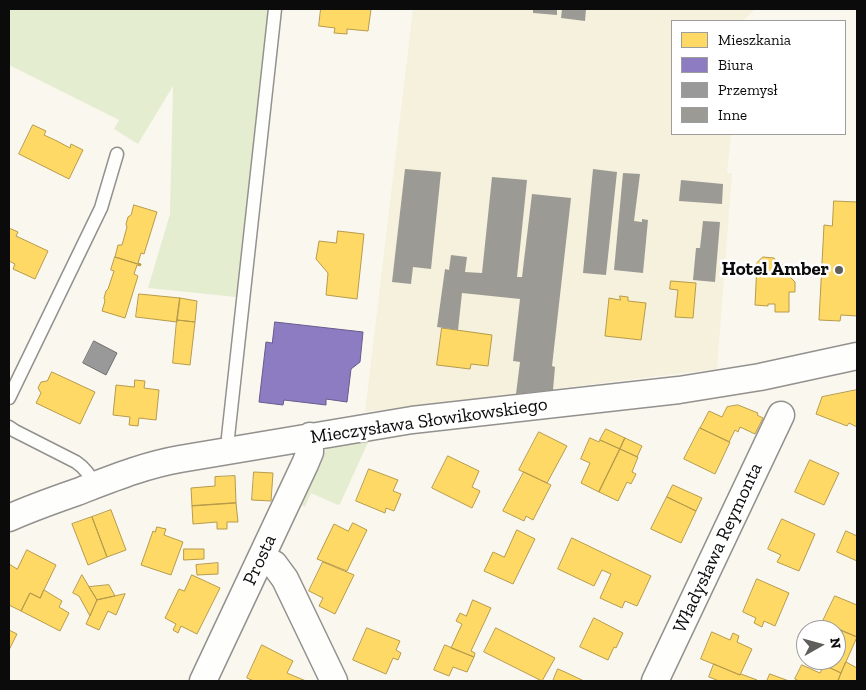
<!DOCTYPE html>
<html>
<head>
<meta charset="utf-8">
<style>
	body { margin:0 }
	#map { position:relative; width:866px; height:690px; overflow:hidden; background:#faf7ef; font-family:"Zilla Slab",serif }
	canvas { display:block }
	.frame { position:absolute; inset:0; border:10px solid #0b0b0b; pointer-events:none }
	.legend { position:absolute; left:671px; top:20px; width:175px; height:115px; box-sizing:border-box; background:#fff; border:1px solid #9d9d9d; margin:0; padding:6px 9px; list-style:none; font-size:15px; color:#0b0b0b }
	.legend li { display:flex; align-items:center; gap:10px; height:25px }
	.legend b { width:25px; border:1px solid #9d9d9d }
	.north { position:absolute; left:796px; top:620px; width:50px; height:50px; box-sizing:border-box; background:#fff; border:1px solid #9d9d9d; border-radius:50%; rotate:83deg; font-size:14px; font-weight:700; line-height:20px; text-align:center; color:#0b0b0b }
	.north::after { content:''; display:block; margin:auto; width:18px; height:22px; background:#5f5e5b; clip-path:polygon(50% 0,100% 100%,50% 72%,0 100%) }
</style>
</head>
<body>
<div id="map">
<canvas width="866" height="690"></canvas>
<div class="frame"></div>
<ul class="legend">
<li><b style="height:14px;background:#ffd966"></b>Mieszkania</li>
<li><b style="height:14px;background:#8e7cc3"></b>Biura</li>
<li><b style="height:14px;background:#999"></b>Przemysł</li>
<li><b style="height:14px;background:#9c9a95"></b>Inne</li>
</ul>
<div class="north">N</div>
</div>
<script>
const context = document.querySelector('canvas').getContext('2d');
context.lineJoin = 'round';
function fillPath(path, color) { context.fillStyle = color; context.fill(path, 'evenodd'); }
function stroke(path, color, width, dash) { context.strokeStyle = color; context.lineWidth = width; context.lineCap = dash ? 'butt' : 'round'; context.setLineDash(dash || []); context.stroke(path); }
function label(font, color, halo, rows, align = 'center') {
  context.font = font + ' "Zilla Slab",serif'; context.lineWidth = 5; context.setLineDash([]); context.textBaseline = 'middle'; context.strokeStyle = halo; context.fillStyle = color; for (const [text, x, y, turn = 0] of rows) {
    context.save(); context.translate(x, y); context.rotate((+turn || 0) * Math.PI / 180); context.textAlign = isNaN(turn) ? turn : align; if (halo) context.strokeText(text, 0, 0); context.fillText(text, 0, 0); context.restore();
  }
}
fillPath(new Path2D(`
	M413,9h342l-12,12h-71v113h59l-4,39h5l-15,196 -352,43z`), '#f6f1dc');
fillPath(new Path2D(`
	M9,9h259l-32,288 -88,-9 22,-74 3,-128 -35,58 -24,-15 5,-9 -110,-55z
	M370,438l-30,66 -2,1 -27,-12 -6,14 -9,-5c7,-13 23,-50 35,-56 7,-4 31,-6 39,-8z`), '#e5edd0');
const homes = new Path2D(`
	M321,9h50l-3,22 -21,-2v5l-13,-1 1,-5 -16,-2z
	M33,125l13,6 -2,4 13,6 13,7 1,-4 12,6 -14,29 -50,-25z
	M834,201l23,1v114l-16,-1 -1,6 -21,-1 5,-95 8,1z
	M134,205l23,7 -13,42 -3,-1 -3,10 3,1v1l-26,-8 3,-12h4l5,-18 -1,-3 2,-7 3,-2z
	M9,228l9,4 -2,4 32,15 -13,28 -22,-10 2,-5 -6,-3z
	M338,231l26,3 -7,65 -31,-4 2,-22 -12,-14 3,-18 17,2z
	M115,257l26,8 -1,1 -3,-1 -3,9 4,2 -13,42 -23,-7 3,-10 -1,-3 2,-7 2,-2 6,-18 -3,-1z
	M763,257l11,1 4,6 12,1v12l5,5v10h-6v20h-14v-8h-7v2l-13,-1 2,-42z
	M671,281l25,2 -3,35 -18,-1 3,-27 -8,-1z
	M139,294l41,4 -3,24 -41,-5z
	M620,296l8,1v4l18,2 -5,37 -36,-4 4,-38 11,2z
	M180,298l17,3 -2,21 -18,-2z
	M177,320l18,2 -5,43 -17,-2z
	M442,328l50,7 -4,31 -17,-2 -1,5 -33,-4z
	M52,372l43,20 -15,32 -44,-21 5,-10 -3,-5 3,-6 6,-1z
	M135,380l10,1 -1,7 15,2 -3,30 -17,-2 -1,8 -9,-1 1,-8 -17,-2 3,-30 18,2z
	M857,390v37l-8,-4 -2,3 -31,-12 6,-17z
	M738,405l20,8 -1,2 6,3 -8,16 -15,-7 -2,5 -3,-2 -6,12 -29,-14 9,-17 13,6 5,-10z
	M700,428l30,14 -15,32 -31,-15z
	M606,429l19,9 -5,11 -20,-9z
	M539,432l28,14 -20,37 -28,-13z
	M590,438l9,4 1,-2 20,9 -21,43 -18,-9 9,-20 -9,-4z
	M625,438l17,8 -5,11 -17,-8z
	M620,449l18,8 -6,15 4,2 -5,10 -4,-2 -9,19 -19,-9z
	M448,456l31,15 -7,16 8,4 -8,17 -40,-20z
	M810,460l29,13 -15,32 -29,-13z
	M369,469l29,11 -5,11 8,3 -7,17 -8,-3 -1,5 -29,-12z
	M254,472l19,1 -2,28 -19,-1z
	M524,472l27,13 -18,35 -7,-4 -2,5 -21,-10z
	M235,476l1,27 -44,3 -1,-18 24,-2v-9z
	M673,485l29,13 -6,13 -29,-14z
	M667,497l29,14 -15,32 -30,-14z
	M236,503l2,19h-11v7h-10v-7l-24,2 -1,-18z
	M111,510l15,40 -19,7 -15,-40z
	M92,517l15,40 -19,8 -16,-41z
	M782,519l33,15 -16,37 -22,-9 4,-7 -13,-6z
	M353,523l14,7 -20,41 -30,-12 17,-35 14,7z
	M157,527l9,2 -2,6 19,7 -12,33 -30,-10 12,-34 2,1z
	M517,530l18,9 -22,45 -29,-13 9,-19 11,5z
	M846,531l11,5v25l-20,-9z
	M572,538l79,38 -14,30 -12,-5 -3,7 -22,-10 11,-24 -9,-4 -8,16 -36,-17z
	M184,549h20v10l-20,1z
	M27,550l29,15 -16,33 -10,-5 -9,18 -12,-6v-41l8,5z
	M323,562l31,13 -19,39 -16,-8 4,-8 -14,-7z
	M218,563v11l-21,1 -1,-10z
	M82,575l15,25 -7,16 -11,-20 -6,-3z
	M192,575l28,13 -23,46 -16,-8 -3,7 -5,-3 3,-6 -11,-6 14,-29 5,2z
	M757,579l32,14 -14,33 -11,-5 -2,6 -8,-4 2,-5 -13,-6z
	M109,585l6,11 -18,4 -8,-13z
	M44,590l18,11 -3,6 10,6 -9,18 -39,-20 9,-18 10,5z
	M125,594l-9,21 -8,-4 -9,19 -13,-6 11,-24z
	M835,596l22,9v32l-35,-14z
	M473,600l18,8 -20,43 4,2 -1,4 -23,-9 11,-24 -6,-3 4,-8 6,3z
	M594,618l29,15 -7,15 -2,-1 -6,13 -28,-13z
	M367,628l33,13 -4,9 5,3 -3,7 -5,-2 -7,16 -33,-14z
	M496,628l59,30 -13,23 -58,-29z
	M9,630l8,4 -8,16z
	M841,630l16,7 -16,36 -17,-8 3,-5h9v-20z
	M712,632l18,8 3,-7 6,3 -2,6 15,7 -12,26 -39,-16z
	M262,645l31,16 -6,12 19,8h-52l-7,-3z
	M445,645l29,12 -7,15 -14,-5 -4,9 -15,-6z
	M846,662l11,6v13h-19z
	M714,664l26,11 1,-1 16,6v1h-38l-10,-4z
	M802,665l18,8 4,-8 17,8 -3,8h-39l-4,-2z
	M558,669l7,3 19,9h-31z
	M770,674l19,7h-22z`);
fillPath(homes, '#ffd966');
stroke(homes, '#b69b4b', 1);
const offices = new Path2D(`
	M275,322l88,10 -3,30 -9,7 -4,33 -21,-3v6l-42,-5 -1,5 -24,-3 7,-60 6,1z`);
fillPath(offices, '#8e7cc3');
stroke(offices, '#675a8c', 1);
const industry = new Path2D(`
	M94,341l23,12 -11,22 -23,-12z`);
fillPath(industry, '#999');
stroke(industry, '#6e6e6e', 1);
fillPath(new Path2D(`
	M533,9h24v6l-24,-2z
	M562,9h24l-1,12 -24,-3z
	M405,169l36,3 -10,97 -18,-2 -2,17 -19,-2z
	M593,169l24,3 -11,103 -23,-2z
	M623,173l17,1 -6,47 8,1v-3l6,1 -5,53 -29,-3z
	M492,177l35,3 -10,97h5l10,-83 39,4 -19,168 3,1 -2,23 -37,4 4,-32 -7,-1 7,-62 -58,-6 -4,37 -21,-3 8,-58 4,1 2,-15 16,2 -2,15 17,1z
	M681,180l42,4 -1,20 -43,-3z
	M703,221l17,1 -5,60 -22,-2 3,-32h4z`), '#9c9a95');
const lane = new Path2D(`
	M9,398l92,-190 16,-54
	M9,427l6,4 61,31c9,6 14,13 19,23
	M229,450l-1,-13 47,-428`);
const street = new Path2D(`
	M9,518c22,-10 45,-18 68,-26 34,-13 68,-27 103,-33l232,-39 267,-30 81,-13 97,-21
	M261,558l13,6 11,15 49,102
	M203,681l102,-217 5,-12v-16
	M655,681l126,-266`);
stroke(lane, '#93918e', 15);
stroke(street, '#93918e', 29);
stroke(lane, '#fefefd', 12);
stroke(street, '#fefefd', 26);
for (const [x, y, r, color] of [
	[839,270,5,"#5f5e5b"]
]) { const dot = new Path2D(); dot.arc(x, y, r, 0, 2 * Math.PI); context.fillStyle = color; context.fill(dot); stroke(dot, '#fff', 2); }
label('bold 19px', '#0b0b0b', '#fff', [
	["Hotel Amber",829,270]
], 'right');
label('19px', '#0b0b0b', '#fff', [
	["Mieczysława Słowikowskiego",429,421,-8],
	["Władysława Reymonta",718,548,-65],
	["Prosta",260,560,-65]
]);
</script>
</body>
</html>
